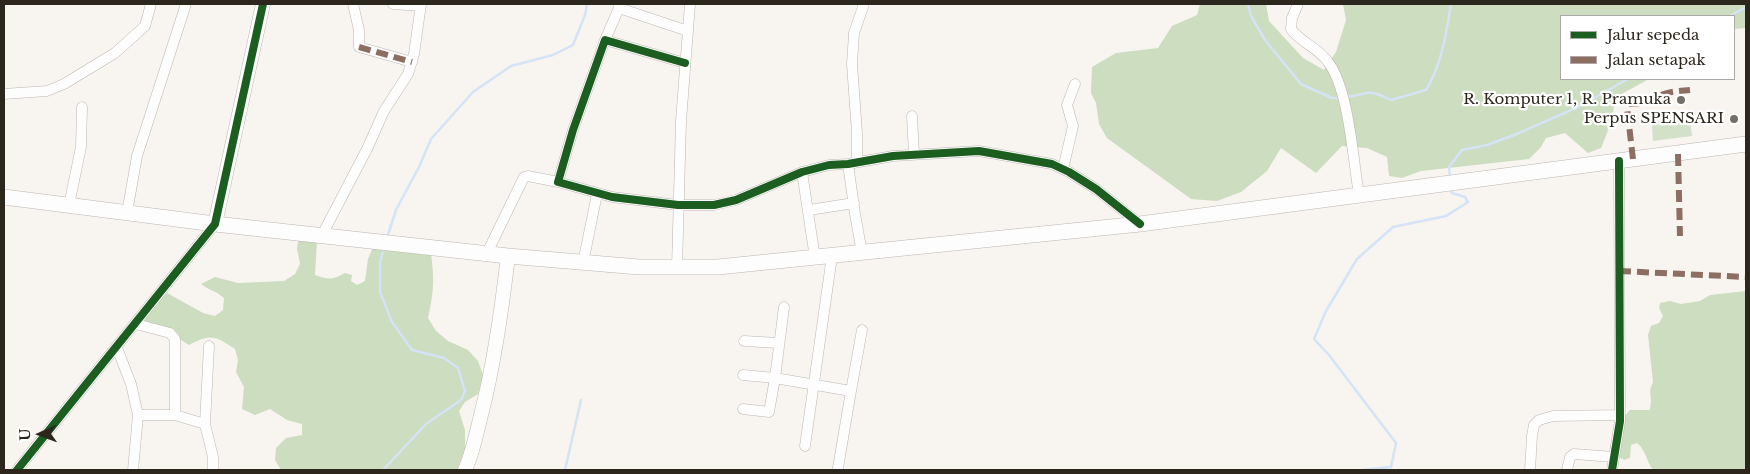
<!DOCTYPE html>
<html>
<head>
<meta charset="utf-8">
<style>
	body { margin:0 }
	#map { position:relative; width:1750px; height:474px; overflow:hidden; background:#f8f4f0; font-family:"Libre Baskerville",serif }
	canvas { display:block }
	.frame { position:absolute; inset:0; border:5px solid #2c261d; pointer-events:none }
	.legend { position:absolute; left:1560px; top:15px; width:175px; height:65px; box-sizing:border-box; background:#fff; border:1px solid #aba8a5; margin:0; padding:6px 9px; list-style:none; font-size:15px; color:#2c261d }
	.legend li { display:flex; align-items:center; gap:10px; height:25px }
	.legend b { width:25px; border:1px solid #aba8a5 }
	.north { position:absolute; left:15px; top:409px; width:50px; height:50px; -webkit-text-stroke:4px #fff; paint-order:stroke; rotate:268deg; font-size:14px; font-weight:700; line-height:20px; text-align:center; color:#2c261d }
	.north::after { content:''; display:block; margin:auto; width:18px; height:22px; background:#2c261d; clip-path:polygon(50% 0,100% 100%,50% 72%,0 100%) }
</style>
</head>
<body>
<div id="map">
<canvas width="1750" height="474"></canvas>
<div class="frame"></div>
<ul class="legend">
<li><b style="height:6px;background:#1b5e20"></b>Jalur sepeda</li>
<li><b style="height:6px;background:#8d6e63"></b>Jalan setapak</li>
</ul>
<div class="north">U</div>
</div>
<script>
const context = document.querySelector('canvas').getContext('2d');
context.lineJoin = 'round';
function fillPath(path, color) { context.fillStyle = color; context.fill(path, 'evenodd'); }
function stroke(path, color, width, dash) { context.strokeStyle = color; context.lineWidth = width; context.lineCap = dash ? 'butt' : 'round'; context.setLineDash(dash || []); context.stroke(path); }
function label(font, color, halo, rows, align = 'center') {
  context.font = font + ' "Libre Baskerville",serif'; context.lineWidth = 4.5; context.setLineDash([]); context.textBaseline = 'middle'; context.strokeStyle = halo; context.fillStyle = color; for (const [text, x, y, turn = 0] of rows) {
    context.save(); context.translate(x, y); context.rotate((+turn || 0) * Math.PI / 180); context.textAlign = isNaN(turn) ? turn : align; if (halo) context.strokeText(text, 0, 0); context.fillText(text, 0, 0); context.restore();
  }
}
fillPath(new Path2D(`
	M1690,120l2,16 -39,5 -1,-16z`), '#d3e1c9');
fillPath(new Path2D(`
	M1200,4h66l3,17 34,37 21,12 12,-18 10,-32 -3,-16h403v24l-12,1v-13h-173v63h88l-33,18 -5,26 -10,25 -13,5 -23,-20 -19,5 -5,9 -12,12 -108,12 -19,7 -13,-2 -2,-19 -20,-9 -25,-2 -26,27 -35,-25 -14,23 -26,21 -24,9 -26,-2 -84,-61 -8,-14 -3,-21 -5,-10 1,-26 24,-14 42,-5 14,-22 25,-11z
	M298,240l19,1 -2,34c14,5 17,5 30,-2l7,2 -1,6 6,4 8,-4 3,-22 8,-19 54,6c4,30 5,42 -2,72l8,13 12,10 20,9 10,11 5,14 -5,19 -13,8 -6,9 6,19v19l-8,21h-176l-6,-10 1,-12 10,-10 16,-3v-11l-15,-4 -17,-11 -15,6 -13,-6 2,-22 -8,-15 2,-12 -3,-11c-19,-13 -24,-16 -46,-4l-16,-10 -34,-14 28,-28 36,20 12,3 8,-6 1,-12c-7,-7 -16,-8 -23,-14l14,-7 23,6 46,-2 11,-7 5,-10 -3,-16z
	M1746,291v179h-93c-7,-9 -7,-20 -16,-27l-6,2 -1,13 -6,2 -5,-3c1,-15 -1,-36 11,-47h20l1,-9 -1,-11 3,-8 -5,-47 3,-9 8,-3 4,-7 -4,-8 1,-5 10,-2 11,3 19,-3 10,-6z`), '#ccddc0');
stroke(new Path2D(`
	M1248,4l3,12 14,24 36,44 31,14h7
	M1730,16l16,-9
	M1345,97c24,-2 20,-10 46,3l35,-10c16,-26 20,-56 25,-86
	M1450,177l-1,-10 13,-17 25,-5 27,-10 62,-27 52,-29
	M387,238l9,-28 23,-43 12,-28 42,-47 38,-26 42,-11 20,-10 12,-30 2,-11
	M383,470l43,-46 35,-24 4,-9 -7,-23 -14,-10 -32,-8 -20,-28 -12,-30v-29l4,-15
	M565,470l16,-70
	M1362,470l29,-3 5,-24 -67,-88 -15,-16 12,-28 31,-52 36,-32 53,-11 22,-14 -3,-5 -13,-4 -1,-6`), '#d4e3f6', 2.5);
const street = new Path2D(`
	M353,4l6,26v17l53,15
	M393,4l28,2
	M1298,4l-6,14 -1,11c10,14 28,19 37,33 21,27 25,98 31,133
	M619,8l69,23
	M605,40l14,-32 -1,-4
	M685,63l-80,-23 -32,90 -15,52 54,15 66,8h36l22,-5 66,-28 27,-7 19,-1 45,-8 86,-5 73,13 17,8 27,17 44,35
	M4,94l43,-3 17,-7 51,-31 30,-27 6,-22
	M912,116l2,38
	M857,162v-29l-5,-69 2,-31 9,-26
	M848,164l7,50 7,39
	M1063,169l10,-43 -6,-21 8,-21
	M802,172l13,86
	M69,205l12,-58 1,-40
	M809,210l45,-7
	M127,213l10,-57 49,-152
	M322,235l45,-86 17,-38 24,-37 6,-20 7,-50
	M487,253l37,-76 4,-1 30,6
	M583,263l14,-69
	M677,268l4,-147 9,-117
	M136,324l34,9 5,6v76
	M744,341l34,2
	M117,348l14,36 7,31 -5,55
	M743,375l32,3 9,-71
	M851,391l11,-61
	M743,409l26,3 6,-34 76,13 -13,77
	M138,415h37l30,9 8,33v13
	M205,424l4,-78
	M805,446l27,-190
	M17,470l198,-246
	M1530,470l2,-34 2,-11 5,-5 14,-4 66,-1
	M1567,470l3,-13 4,-3 40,3
	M1612,470l8,-49 -1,-260`);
const secondary = new Path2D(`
	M215,224l48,-220
	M465,470c8,-18 12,-39 17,-59 13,-51 20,-103 26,-155`);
const primary = new Path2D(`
	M4,197l211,27 293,32 131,11h79l422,-43 606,-80`);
stroke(street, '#bbb6b0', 11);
stroke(secondary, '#bbb6b0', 15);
stroke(primary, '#bbb6b0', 16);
stroke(street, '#fefdfd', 10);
stroke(secondary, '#fefdfd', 14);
stroke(primary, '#fefdfd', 15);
stroke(new Path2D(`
	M359,47l53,15
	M1678,154l2,82
	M1633,159l-6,-51 2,-4c15,-1 17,-1 30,-8 9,-5 22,-5 31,-6
	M1619,271l127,6`), '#8d6e63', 6, [12, 6]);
stroke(new Path2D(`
	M685,63l-80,-23 -32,90 -15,52 54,15 66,8h36l22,-5 66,-28 27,-7 19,-1 45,-8 86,-5 73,13 17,8 27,17 44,35
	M17,470l198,-246 48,-220
	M1612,470l8,-49 -1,-260`), '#1b5e20', 8);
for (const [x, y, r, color] of [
	[1681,100,5,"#736e67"],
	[1734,119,5,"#736e67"]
]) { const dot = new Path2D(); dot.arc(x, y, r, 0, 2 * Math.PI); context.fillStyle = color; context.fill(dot); stroke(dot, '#fff', 2); }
label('15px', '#2c261d', '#fff', [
	["R. Komputer 1, R. Pramuka",1671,100],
	["Perpus SPENSARI",1724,119]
], 'right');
</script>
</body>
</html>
